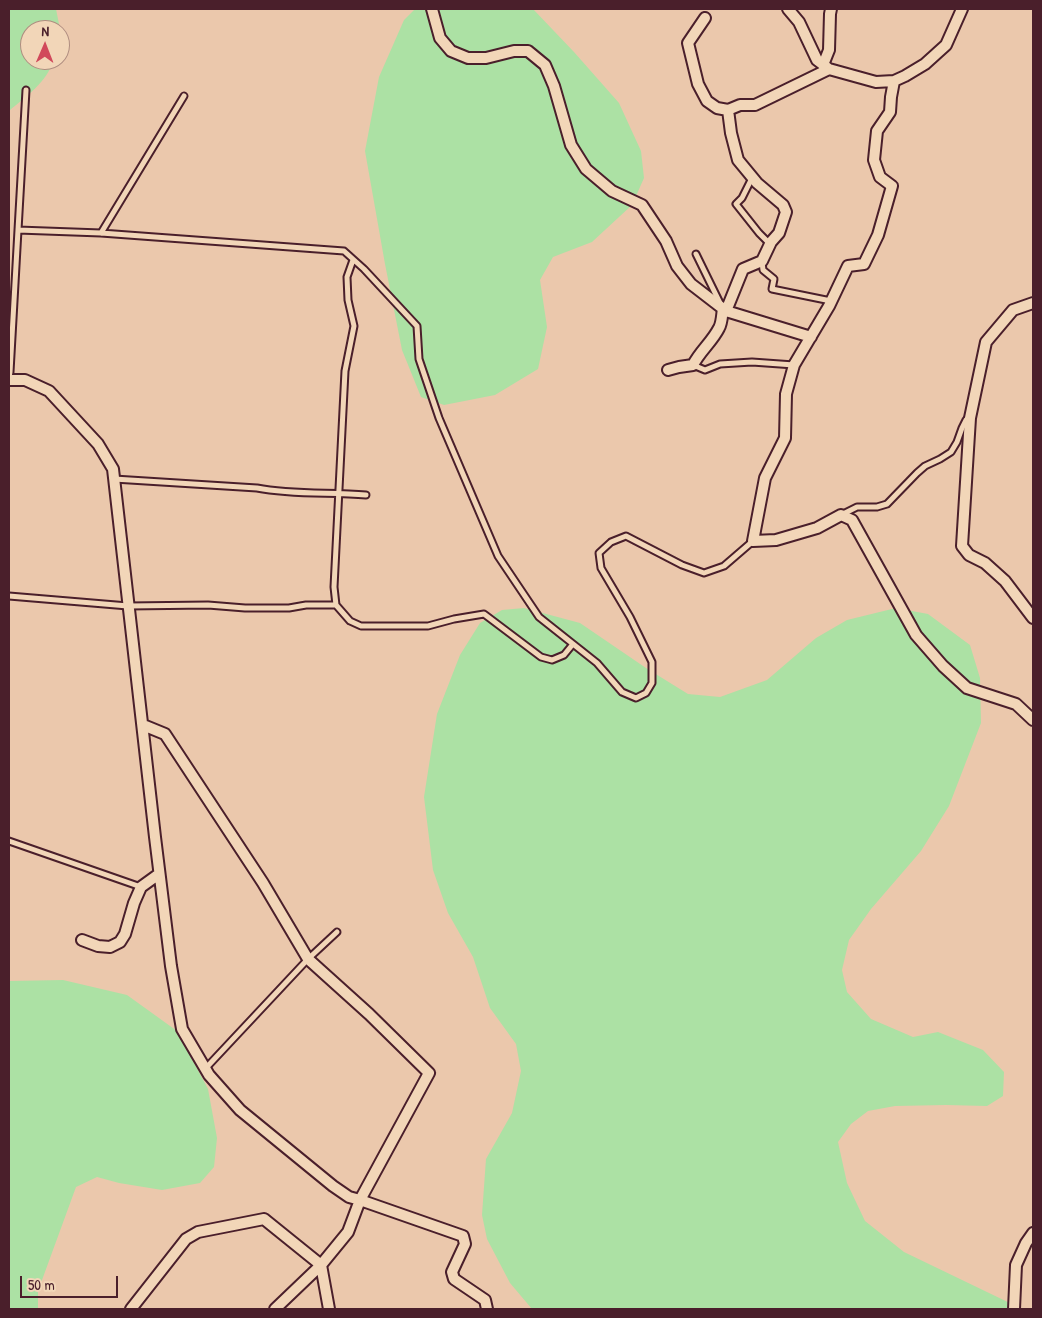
<!DOCTYPE html>
<html>
<head>
<meta charset="utf-8">
<style>
	body { margin:0 }
	#map { position:relative; width:1042px; height:1318px; overflow:hidden; background:#ebc8ac; font-family:"Patrick Hand",sans-serif }
	canvas { display:block }
	.frame { position:absolute; inset:0; border:10px solid #4a1f2b; pointer-events:none }
	.north { position:absolute; left:20px; top:20px; width:50px; height:50px; box-sizing:border-box; background:#f2d6b8; border:1px solid #af8d80; border-radius:50%; rotate:1deg; font-size:14px; font-weight:700; line-height:20px; text-align:center; color:#4a1f2b }
	.north::after { content:''; display:block; margin:auto; width:18px; height:22px; background:#d1495b; clip-path:polygon(50% 0,100% 100%,50% 72%,0 100%) }
	.scale { position:absolute; left:20px; top:1276px; width:98px; height:22px; box-sizing:border-box; border:2px solid #4a1f2b; border-top:0; padding-left:6px; font-size:15px; line-height:18px; white-space:nowrap; color:#4a1f2b; -webkit-text-stroke:4px #f2d6b8; paint-order:stroke }
</style>
</head>
<body>
<div id="map">
<canvas width="1042" height="1318"></canvas>
<div class="frame"></div>
<div class="north">N</div>
<div class="scale">50 m</div>
</div>
<script>
const context = document.querySelector('canvas').getContext('2d');
context.lineJoin = 'round';
function fillPath(path, color) { context.fillStyle = color; context.fill(path, 'evenodd'); }
function stroke(path, color, width, dash) { context.strokeStyle = color; context.lineWidth = width; context.lineCap = dash ? 'butt' : 'round'; context.setLineDash(dash || []); context.stroke(path); }
fillPath(new Path2D(`
	M9,9h47l4,20v1h-30v30h23c-5,22 -28,37 -44,51z
	M415,9h118l41,43 45,51 22,48 3,27 -12,27 -40,37 -39,15 -13,23 7,47 -9,42 -43,26 -51,10 -23,-8 -19,-47 -17,-86 -20,-113 14,-74 25,-57z
	M524,608l56,15 66,45 42,26 32,3 47,-17 49,-42 31,-18 49,-12 32,6 42,31 10,33 1,45 -32,83 -28,45 -50,58 -22,31 -7,30 5,22 24,27 42,18 25,-5 45,18 21,22 -1,24 -16,10 -41,-1 -51,1 -27,5 -17,13 -13,18 9,41 18,38 39,31 112,54 4,3h-488l-22,-26 -23,-44 -5,-24 4,-56 26,-46 9,-42 -5,-27 -26,-36 -17,-51 -25,-44 -15,-43 -9,-73 13,-83 23,-59 20,-32 22,-13z
	M63,980l64,15 50,36 31,58 9,49 -3,29 -14,16 -38,7 -43,-7 -22,-6 -21,10 -38,104v18h-29v-328z`), '#ace1a4');
const lane = new Path2D(`
	M752,178l-10,20 -6,6 23,29 11,11
	M18,230l8,-140
	M101,233l83,-137
	M696,254l24,49
	M353,260l-6,17 1,23 6,26 -9,45 -11,216 2,18 14,16 11,5h67l26,-7 30,-5 57,43 11,3 12,-5 9,-11
	M762,262l1,8 11,9 -2,10 59,12
	M693,365l12,5 15,-6 32,-2 42,3
	M9,377l1,-5 8,-142 83,3 243,18 20,18 53,57 2,33 20,59 59,138 41,61 58,46 25,29 14,6 10,-5 6,-10v-21l-22,-45 -29,-49 -2,-15 12,-11 15,-6 56,29 22,8 20,-7 29,-25
	M114,479l143,9c36,7 73,4 109,7
	M841,515l16,-8h20l10,-3 30,-31 8,-7 15,-7 11,-7 6,-10 5,-14 4,-8 4,-1
	M9,596l119,10 80,-1 37,3h44l17,-3h30
	M9,841l132,46
	M205,1069l103,-110 29,-27`);
const street = new Path2D(`
	M432,9l8,29 11,13 17,7h18l28,-7h14l17,14 9,21 17,59 15,24 26,22 30,14 24,36 11,25 14,18 35,27 85,26
	M788,9l11,13 18,38 12,9 47,13 18,-1 11,-5 20,-12 21,-19 16,-36
	M705,18l-17,25 10,41 9,17 10,7 11,2 12,-5h15l74,-36
	M823,65l6,-15 1,-36 1,-5
	M894,81l-3,16 -1,15 -13,19 -3,29 6,17 12,9 -14,49 -14,29 -16,2 -19,40 -35,59 -8,29 -1,44 -20,40 -12,63 23,-1 41,-12 24,-13 11,5 64,115 27,31 24,22 49,16 17,16
	M1033,303l-20,7 -27,32 -16,76 -8,128 7,9 16,8 20,18 28,37
	M726,311l17,-42 19,-8 9,-19 8,-9 7,-21 -3,-7 -26,-22 -19,-23 -7,-27 -3,-23
	M668,370l11,-3 14,-2c7,-14 19,-23 26,-37 3,-5 3,-13 4,-20
	M9,380h16l24,11 49,53 15,25 42,368 16,129 11,63 27,46 31,35 93,76 16,11 11,3 -12,32 -27,33 -46,44
	M143,725l22,9 98,149 45,76 61,55 60,59 -69,127 103,36 2,8 -13,28 2,7 31,21 2,9
	M82,940l16,6 12,1 10,-5 5,-8 9,-31 7,-16 18,-13
	M131,1309l55,-70 12,-7 66,-13 57,46 8,44
	M1014,1309l2,-44 10,-22 7,-10`);
stroke(lane, '#4a1f2b', 9);
stroke(street, '#4a1f2b', 14);
stroke(lane, '#f2d6b8', 5);
stroke(street, '#f2d6b8', 10);
</script>
</body>
</html>
